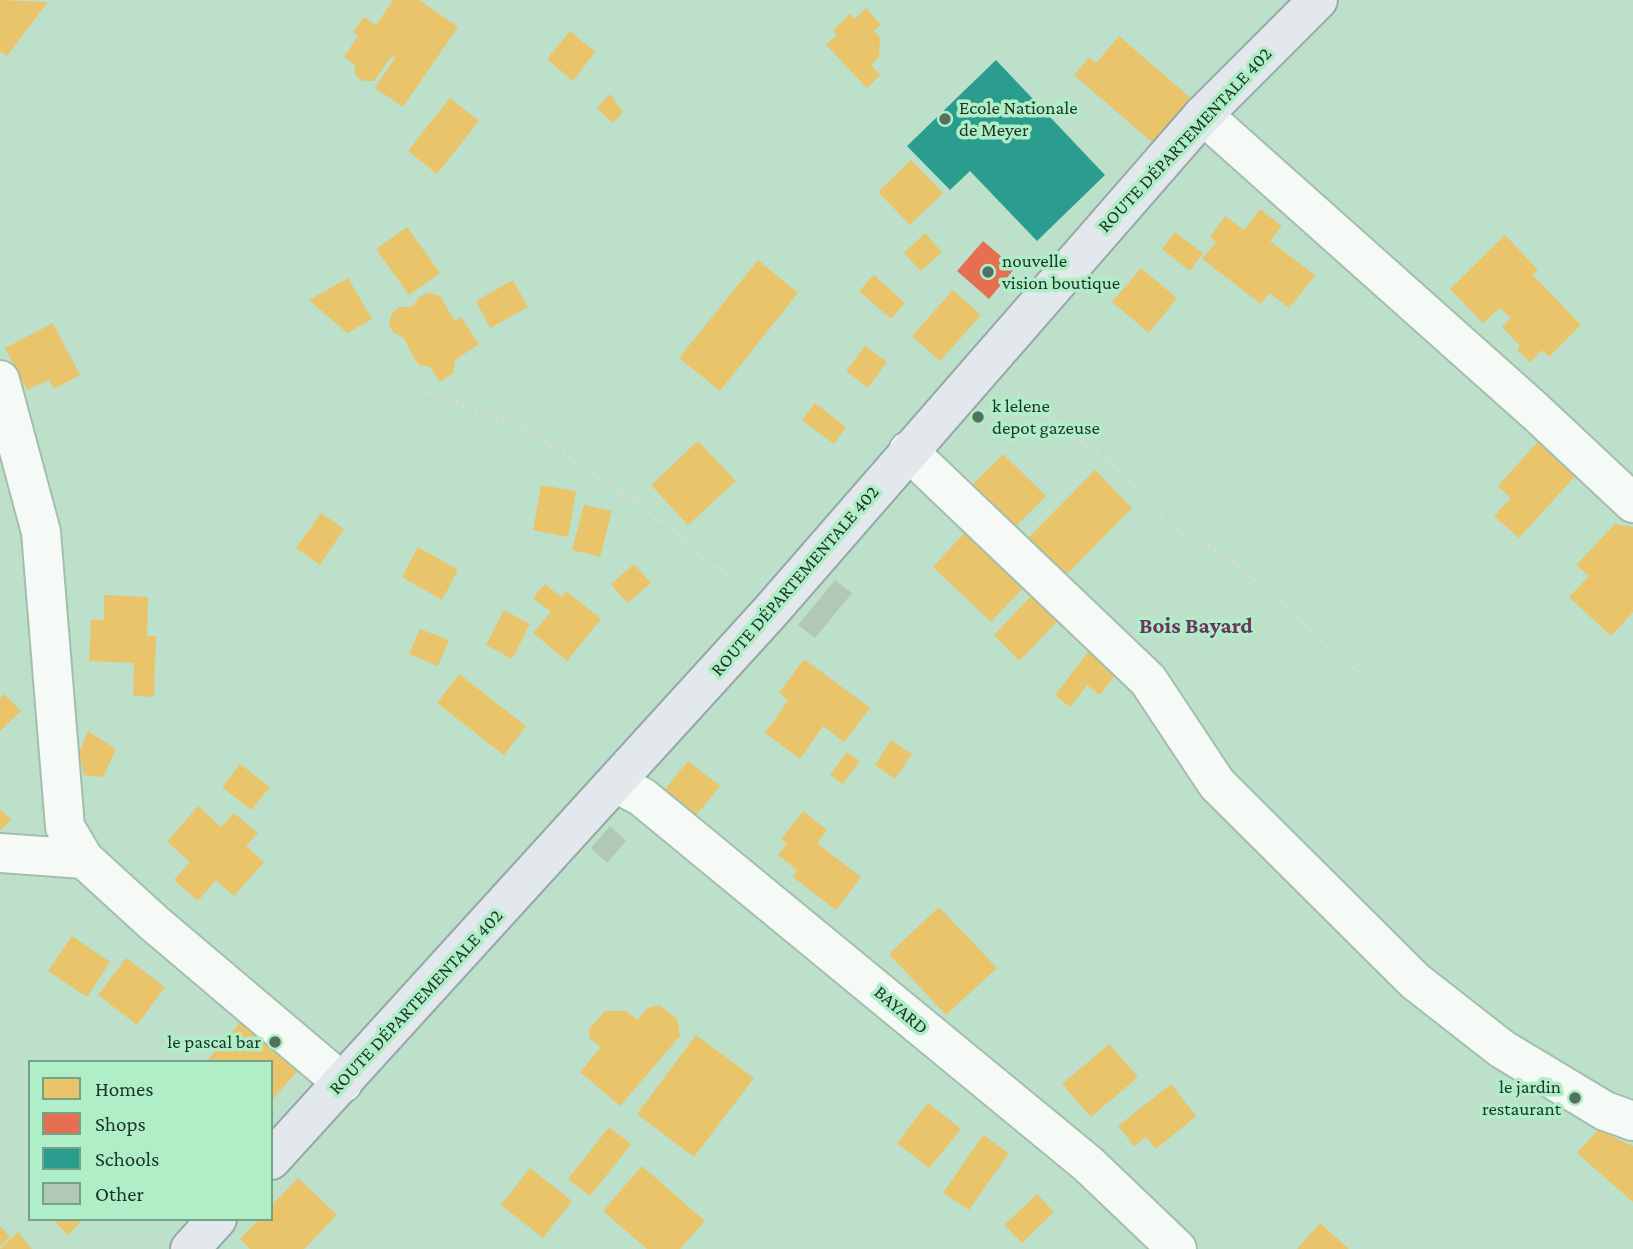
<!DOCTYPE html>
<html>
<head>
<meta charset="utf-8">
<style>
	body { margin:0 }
	#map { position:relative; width:1633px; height:1249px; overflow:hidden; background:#bde0ca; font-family:"Crimson Pro",serif }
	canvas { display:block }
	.legend { position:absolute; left:28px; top:1060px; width:245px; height:161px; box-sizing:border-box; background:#afeec7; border:2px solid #74a487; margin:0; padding:9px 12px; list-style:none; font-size:21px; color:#1c3526 }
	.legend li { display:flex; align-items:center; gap:14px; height:35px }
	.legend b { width:35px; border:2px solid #74a487 }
</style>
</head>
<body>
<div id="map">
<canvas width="1633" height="1249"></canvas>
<ul class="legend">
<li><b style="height:19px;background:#e9c46a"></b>Homes</li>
<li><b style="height:19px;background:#e76f51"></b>Shops</li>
<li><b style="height:19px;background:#2a9d8f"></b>Schools</li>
<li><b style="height:19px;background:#b1c8b5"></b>Other</li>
</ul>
</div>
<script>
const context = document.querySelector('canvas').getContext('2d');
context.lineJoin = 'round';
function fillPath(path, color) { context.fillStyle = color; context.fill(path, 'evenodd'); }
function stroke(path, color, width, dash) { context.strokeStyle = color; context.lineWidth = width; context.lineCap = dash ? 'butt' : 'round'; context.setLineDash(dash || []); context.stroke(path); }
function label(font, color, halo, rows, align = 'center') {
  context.font = font + ' "Crimson Pro",serif'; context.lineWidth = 7; context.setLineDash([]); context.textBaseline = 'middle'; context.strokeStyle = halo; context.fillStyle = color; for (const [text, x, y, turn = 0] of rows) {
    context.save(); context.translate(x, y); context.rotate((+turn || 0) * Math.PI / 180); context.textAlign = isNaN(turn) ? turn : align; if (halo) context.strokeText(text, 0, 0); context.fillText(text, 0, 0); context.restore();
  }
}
fillPath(new Path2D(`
	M0,0l48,2 -41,54 -7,-5z
	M393,0h26l39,27 -55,80 -28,-19 20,-30 -3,-2 -18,25h-11l-8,-6v-10l-11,-8 14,-21 -5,-4 11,-15 12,8z
	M866,8l15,17 -7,6 6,6 -1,20 -8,8 9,10 -13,13 -41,-43 11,-10 -4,-5 17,-16 5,5z
	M570,31l25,21 -22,29 -26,-22z
	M1119,36l73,63 -38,45 -80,-69 15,-17 7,5z
	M610,94l13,18 -10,11 -16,-15z
	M450,98l29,23 -42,53 -29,-23z
	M911,160l32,33 -33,32 -32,-33z
	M1260,209l22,17 -12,15 45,34 -26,33 -20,-15 -8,11 -59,-45 14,-17 -6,-5 15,-21 19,14z
	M407,227l33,46 -31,22 -33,-46z
	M1175,232l28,21 -13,18 -28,-22z
	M925,233l17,19 -21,19 -17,-18z
	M1505,235l33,35 -5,5 48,50 -32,32 -7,-7 -12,12 -13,-12 3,-4 -18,-19 9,-9 -11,-10 -17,15 -33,-34z
	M758,260l40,33 -78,98 -41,-33z
	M1141,268l36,30 -28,35 -37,-31z
	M874,275l31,28 -14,16 -32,-28z
	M348,278l24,41 -25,14 -38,-33z
	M513,280l15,27 -38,21 -14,-27z
	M953,290l28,25 -41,46 -28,-25z
	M429,293l11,3 15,25 6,-4 18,27 -24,16 -2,13 -13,9 -11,-16h-8l-6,-6 -11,-22 -11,-6 -4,-8 3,-11 7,-6h13l7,-10z
	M53,323l27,52 -26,14 -5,-9 -22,10 -22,-42z
	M865,346l22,16 -19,26 -22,-17z
	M815,403l31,24 -12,17 -32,-24z
	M1541,438l38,34 -60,66 -25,-22 17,-18 -13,-12z
	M698,441l38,40 -48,44 -37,-40z
	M1003,454l43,42 -30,30 -43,-42z
	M1095,470l37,38 -68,69 -37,-38z
	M541,485l35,6 -8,46 -35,-7z
	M584,505l28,6 -12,46 -28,-7z
	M321,513l23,16 -24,36 -24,-17z
	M1615,524l18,3v85l-22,24 -42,-39 20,-21 -13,-11z
	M966,531l58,56 -33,35 -58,-55z
	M418,547l40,23 -16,30 -40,-23z
	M634,564l17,19 -24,20 -16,-19z
	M545,584l16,13 5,-6 35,28 -34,42 -34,-28 18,-21 -18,-14z
	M1033,594l26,26 -40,41 -25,-26z
	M104,595l44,2 -1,39h9l-2,61 -21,-1 1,-33 -45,-2 2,-41h13z
	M504,610l26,14 -18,35 -26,-14z
	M420,629l29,11 -11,26 -29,-12z
	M1091,648l28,22 -19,25 -13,-10 -17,22 -15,-12z
	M804,659l66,49 -26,34 -21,-16 -23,33 -35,-26 23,-32 -9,-8z
	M459,674l67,52 -22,29 -67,-52z
	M4,694l17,17 -21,20v-33z
	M88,731l28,18 -13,28 -19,-2 -5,-22z
	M891,740l21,14 -17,25 -20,-14z
	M847,752l13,9 -17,23 -13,-9z
	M688,761l32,25 -26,32 -32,-25z
	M240,764l30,23 -19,23 -29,-23z
	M198,806l23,21 13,-14 24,20 -12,13 18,16 -30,34 -18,-16 -18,21 -24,-21 16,-18 -23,-20z
	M0,809l11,10 -11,12z
	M803,811l24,19 -10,13 44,34 -25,33 -43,-33 4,-7 -19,-15 9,-11 -6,-5z
	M939,907l58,61 -51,47 -57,-61z
	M72,936l38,26 -23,35 -39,-26z
	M126,958l39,29 -28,38 -39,-30z
	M659,1005l18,14 3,17 -60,70 -40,-34 21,-25 -11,-8 -1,-10 16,-18h21l11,9 11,-12z
	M244,1018l57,49 -30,34v-39h-65z
	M696,1035l58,43 -60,79 -57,-43z
	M1109,1044l29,33 -47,40 -29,-33z
	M1171,1084l25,32 -40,33 -10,-12 -12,9 -16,-20z
	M928,1103l33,26 -32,39 -32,-25z
	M609,1127l22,17 -41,52 -22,-17z
	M1598,1130l35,16v56l-56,-49z
	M983,1135l26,18 -40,57 -26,-17z
	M642,1166l63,55 -25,28h-33l-44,-38z
	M530,1168l42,33 -29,37 -42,-33z
	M298,1178l39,37 -33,34h-54l-10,-10 19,-20h12v-13z
	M1037,1194l17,18 -32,31 -18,-18z
	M52,1219h31l-15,16z
	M1320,1223l29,26h-52z
	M0,1226l10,11 -10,10z
	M18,1232l14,17h-32z`), '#e9c46a');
fillPath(new Path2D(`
	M983,241l32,27 -26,31 -32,-28z`), '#e76f51');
fillPath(new Path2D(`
	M996,60l109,115 -68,66 -67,-70 -20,19 -43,-44z`), '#2a9d8f');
fillPath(new Path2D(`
	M835,580l17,13 -37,45 -17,-13z
	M610,826l16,15 -19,22 -16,-15z`), '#b1c8b5');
const minor = new Path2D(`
	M1203,115l333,297 97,91
	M0,380l41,152 24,295 19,32 70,64 189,160
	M908,451l240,229 69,104 198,197 87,68 103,62 28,10
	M616,783l26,14 446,367 89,85
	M0,853l84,6`);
const major = new Path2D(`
	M271,1160l499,-548 433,-497 115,-115
	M190,1249l27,-30`);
stroke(minor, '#a3bead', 42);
stroke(major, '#96a8a9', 42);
stroke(new Path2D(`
	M1012,390l101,75 53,58 65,37 137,120
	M422,391l101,36 116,76 103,86`), '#d1dbd4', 4.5, [3.5, 3.5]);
stroke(minor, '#f5faf7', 38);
stroke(major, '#e2e8ec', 38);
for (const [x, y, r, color] of [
	[945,119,7,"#54715f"],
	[988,272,7,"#54715f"],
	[978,417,7,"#54715f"],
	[275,1042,7,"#54715f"],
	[1575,1098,7,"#54715f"]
]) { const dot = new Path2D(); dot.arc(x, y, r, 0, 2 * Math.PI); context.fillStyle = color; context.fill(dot); stroke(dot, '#afeec7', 2.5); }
label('19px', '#1c3526', '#afeec7', [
	["Ecole Nationale",959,108],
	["de Meyer",959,130],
	["nouvelle",1002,261],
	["vision boutique",1002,283],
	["k lelene",992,406],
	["depot gazeuse",992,428],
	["le pascal bar",261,1042,"right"],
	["le jardin",1561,1087,"right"],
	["restaurant",1561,1109,"right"]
], 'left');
label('19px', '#1c3526', '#afeec7', [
	["ROUTE DÉPARTEMENTALE 402",1185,140,-47],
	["ROUTE DÉPARTEMENTALE 402",795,581,-49],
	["ROUTE DÉPARTEMENTALE 402",416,1002,-47],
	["BAYARD",901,1010,40]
]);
label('bold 23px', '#6d345f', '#afeec7', [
	["Bois Bayard",1196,626]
]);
</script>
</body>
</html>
